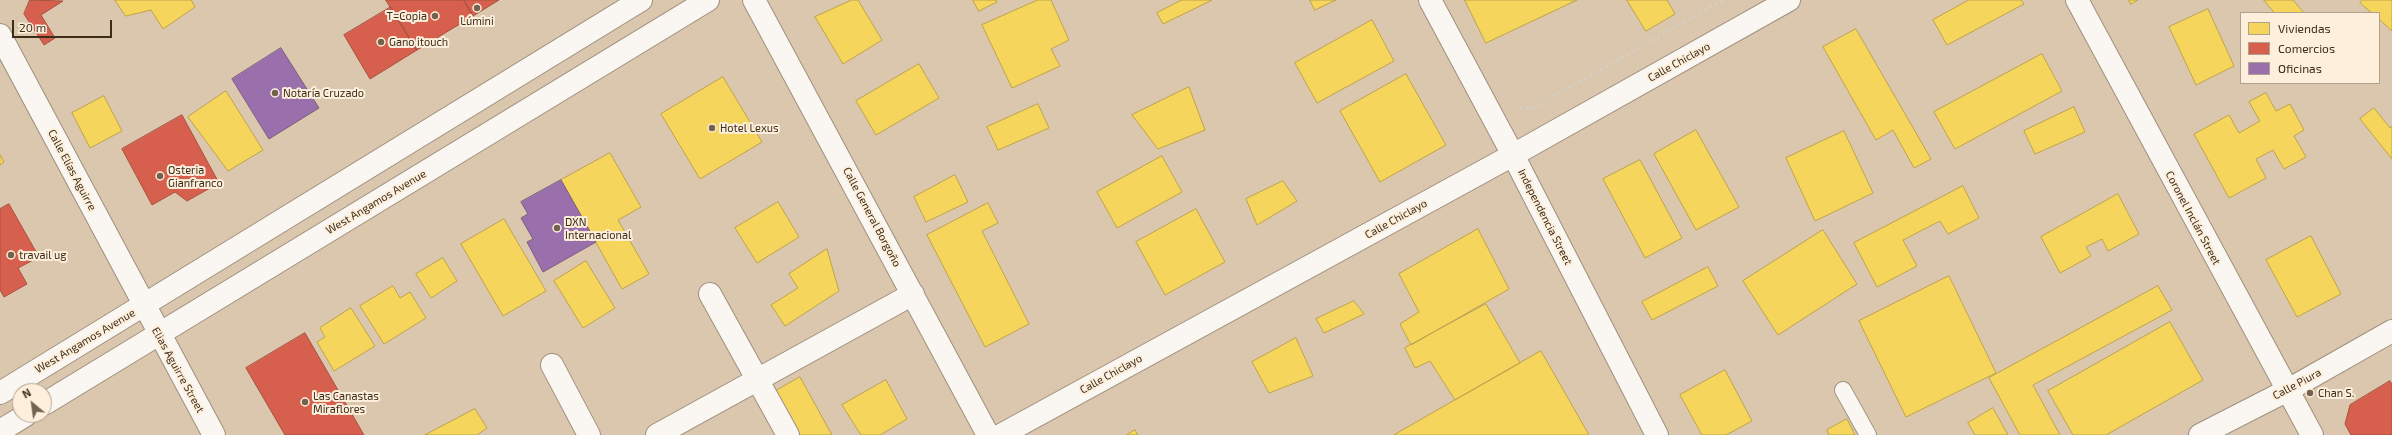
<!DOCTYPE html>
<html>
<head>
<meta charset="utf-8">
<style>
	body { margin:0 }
	#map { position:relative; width:2392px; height:435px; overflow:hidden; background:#dbc7ae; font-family:"Exo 2",sans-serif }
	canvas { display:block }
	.legend { position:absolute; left:2240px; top:12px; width:140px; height:72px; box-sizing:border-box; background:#fdefdc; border:1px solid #afa18e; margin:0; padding:5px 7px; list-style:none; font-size:12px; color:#3b2d1a }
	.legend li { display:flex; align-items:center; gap:8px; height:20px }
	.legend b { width:20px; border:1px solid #afa18e }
	.north { position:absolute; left:12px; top:383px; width:40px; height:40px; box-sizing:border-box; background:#fdefdc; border:1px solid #afa18e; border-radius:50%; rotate:331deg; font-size:11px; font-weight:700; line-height:16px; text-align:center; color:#3b2d1a }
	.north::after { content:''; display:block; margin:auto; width:14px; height:18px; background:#73634e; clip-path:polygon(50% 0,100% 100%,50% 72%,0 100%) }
	.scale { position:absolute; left:12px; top:20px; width:100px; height:18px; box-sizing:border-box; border:2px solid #3b2d1a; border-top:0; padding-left:5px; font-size:12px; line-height:14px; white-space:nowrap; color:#3b2d1a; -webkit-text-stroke:3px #fdefdc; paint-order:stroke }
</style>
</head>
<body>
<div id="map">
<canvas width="2392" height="435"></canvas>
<ul class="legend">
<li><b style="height:11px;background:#f6d55c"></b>Viviendas</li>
<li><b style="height:11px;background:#d6604d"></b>Comercios</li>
<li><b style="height:11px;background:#9970ab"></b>Oficinas</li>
</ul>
<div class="north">N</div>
<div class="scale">20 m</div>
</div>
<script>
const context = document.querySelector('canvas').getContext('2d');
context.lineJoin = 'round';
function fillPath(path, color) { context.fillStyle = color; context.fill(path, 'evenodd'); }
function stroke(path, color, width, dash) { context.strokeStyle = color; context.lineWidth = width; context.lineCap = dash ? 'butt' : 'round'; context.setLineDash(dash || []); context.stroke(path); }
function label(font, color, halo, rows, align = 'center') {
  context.font = font + ' "Exo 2",sans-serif'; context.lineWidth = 4; context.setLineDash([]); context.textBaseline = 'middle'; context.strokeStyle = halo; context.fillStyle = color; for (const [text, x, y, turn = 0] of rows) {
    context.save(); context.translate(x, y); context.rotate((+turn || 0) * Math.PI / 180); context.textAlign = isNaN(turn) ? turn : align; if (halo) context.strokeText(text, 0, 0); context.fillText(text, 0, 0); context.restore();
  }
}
const homes = new Path2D(`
	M115,0h76l4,7 -32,22 -12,-19 -25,6z
	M852,0h6l24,40 -39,24 -28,-47z
	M973,0h23l1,2 -18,9z
	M1038,0h13l18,40 -18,9 9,17 -48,22 -30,-63z
	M1182,0h30l-49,24 -6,-11z
	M1310,0h26l-21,10z
	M1465,0h112l-91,43z
	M1627,0h40l8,14 -29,17z
	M1969,0h52l3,4 -77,41 -14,-25z
	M2129,0h9l-7,4z
	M2264,0h29l11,13h-29z
	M2363,0h29v31l-13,-12v-6h-7l-12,-10z
	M2208,9l26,57 -38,19 -27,-58z
	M1372,20l22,41 -77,42 -22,-40z
	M1856,29l75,130 -17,9 -21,-38 -17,10 -53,-93z
	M2042,54l20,37 -107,58 -21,-37z
	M919,64l20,34 -63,37 -20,-34z
	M1406,74l40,71 -66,37 -40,-71z
	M723,77l39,65 -62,37 -39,-65z
	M1189,87l16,43 -47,19 -26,-34z
	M226,91l37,59 -35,21 -40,-54z
	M2266,93l10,18 14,-7 14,26 -10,6 12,21 -22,12 -11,-19 -17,9 10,19 -37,20 -35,-64 35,-19 10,18 21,-12 -11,-19z
	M104,96l18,35 -32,17 -18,-35z
	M1038,104l11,24 -51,22 -11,-23z
	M2074,107l11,25 -50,22 -11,-23z
	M2374,108l16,20 2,-2v33l-32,-40z
	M1696,130l43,77 -43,23 -42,-76z
	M1844,131l29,62 -58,28 -29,-63z
	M610,153l31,54 -23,13 31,54 -27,15 -61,-109z
	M0,155l4,7 -4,3z
	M1162,156l20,36 -65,36 -20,-36z
	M1640,160l42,78 -37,20 -42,-79z
	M955,175l13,27 -42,20 -12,-25z
	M1283,181l14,20 -40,24 -11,-26z
	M1963,186l16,32 -31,16 -8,-13 -37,19 14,26 -40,21 -23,-44z
	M2118,194l21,40 -31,17 -6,-12 -16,8 5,9 -31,17 -19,-36z
	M778,202l21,35 -42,26 -22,-35z
	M988,203l10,20 -16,8 47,93 -44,23 -58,-112z
	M1196,209l29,53 -60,33 -29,-53z
	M504,219l42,72 -43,25 -42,-72z
	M1478,229l31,60 -98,56 -11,-21 19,-12 -20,-38z
	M1823,230l34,54 -79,51 -35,-54z
	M2311,236l30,58 -44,23 -31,-57z
	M827,249l12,42 -54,35 -14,-21 27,-17 -9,-14z
	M443,258l14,23 -26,17 -15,-24z
	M586,261l29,47 -32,20 -29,-47z
	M1708,267l10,19 -66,34 -10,-18z
	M1949,276l47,97 -90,44 -47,-96z
	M393,286l7,12 10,-6 16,26 -42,26 -24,-38z
	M2158,286l14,24 -139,75 27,50h-40l-31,-57z
	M1354,301l10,13 -40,19 -8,-14z
	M1486,304l34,59 -65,37 -25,-39 -15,7 -10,-20z
	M351,308l24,38 -41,25 -17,-29 8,-5 -5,-9z
	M2170,322l33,58 -97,55h-33l-25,-44z
	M1296,338l17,38 -44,17 -17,-31z
	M1541,351l48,84h-195z
	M1725,370l27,51 -26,14h-24l-22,-40z
	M800,377l32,58h-32l-24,-44z
	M886,380l21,39 -27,16h-19l-19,-30z
	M1993,408l15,27h-33l-7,-12z
	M475,409l12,19 -10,7h-52z
	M1847,419l8,16h-26l-2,-5z
	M1135,430l3,5h-11z`);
fillPath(homes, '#f6d55c');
stroke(homes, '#bea348', 1);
const shops = new Path2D(`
	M30,0l33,1 -22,14 14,23 -11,7 -20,-31z
	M386,0h78l9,16 -56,34z
	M464,0h35l-26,16z
	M391,7l26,43 -47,29 -26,-44z
	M182,115l37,68 -32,18 -12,-9 -23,13 -30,-56z
	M9,204l30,53 -21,11 9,16 -23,13 -4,-7v-81z
	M305,333l59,102h-79l-39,-67z
	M2390,381l2,4v50h-41l-6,-11 5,-19z`);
fillPath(shops, '#d6604d');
stroke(shops, '#a8513e', 1);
const offices = new Path2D(`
	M281,48l38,60 -50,31 -37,-60z
	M561,180l35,62 -53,30 -16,-30 6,-3 -12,-21 7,-4 -7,-12z`);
fillPath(offices, '#9970ab');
stroke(offices, '#7d5c80', 1);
const lane = new Path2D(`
	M1843,390l25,45`);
const street = new Path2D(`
	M754,0l234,435
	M1430,0l83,155 144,280
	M2077,0l235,435
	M0,35l214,400
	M710,294l78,141
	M552,365l37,70
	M657,435l256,-141
	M1001,435l512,-280 276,-155
	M2200,435l88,-45 104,-59`);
const primary = new Path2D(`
	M0,393l641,-393
	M44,404l664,-404
	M0,431l26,-16`);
stroke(lane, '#9f8f7c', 18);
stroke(street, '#9f8f7c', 24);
stroke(primary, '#9f8f7c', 24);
stroke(new Path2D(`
	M1520,108h13l190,-108`), '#d4cec5', 2.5, [3, 3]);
stroke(lane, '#faf7f3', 16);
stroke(street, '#faf7f3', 22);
stroke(primary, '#faf7f3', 22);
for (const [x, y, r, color] of [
	[477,8,4,"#73634e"],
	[435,16,4,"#73634e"],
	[381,42,4,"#73634e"],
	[275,93,4,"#73634e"],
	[712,128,4,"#73634e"],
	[160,176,4,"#73634e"],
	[557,228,4,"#73634e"],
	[11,255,4,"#73634e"],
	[2310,393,4,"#73634e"],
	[305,402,4,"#73634e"]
]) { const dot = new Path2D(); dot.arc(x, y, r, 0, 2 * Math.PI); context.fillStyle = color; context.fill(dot); stroke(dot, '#fdefdc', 1.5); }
label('11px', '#3b2d1a', '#fdefdc', [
	["T=Copia",427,16,"right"],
	["Lúmini",477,21,"center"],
	["Gano itouch",389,42],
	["Notaría Cruzado",283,93],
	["Hotel Lexus",720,128],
	["Osteria",168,170],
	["Gianfranco",168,183],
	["DXN",565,222],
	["Internacional",565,235],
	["travail ug",19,255],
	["Chan S.",2318,393],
	["Las Canastas",313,396],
	["Miraflores",313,409]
], 'left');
label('11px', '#3b2d1a', '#fdefdc', [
	["Calle Chiclayo",1679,62,-29],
	["Calle Elías Aguirre",72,170,62],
	["West Angamos Avenue",376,202,-31],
	["Calle General Borgoño",872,217,62],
	["Independencia Street",1545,217,63],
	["Coronel Inclán Street",2193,218,62],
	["Calle Chiclayo",1396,219,-29],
	["West Angamos Avenue",85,341,-31],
	["Elias Aguirre Street",178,370,61],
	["Calle Chiclayo",1111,374,-29],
	["Calle Piura",2297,384,-28]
]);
</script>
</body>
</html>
